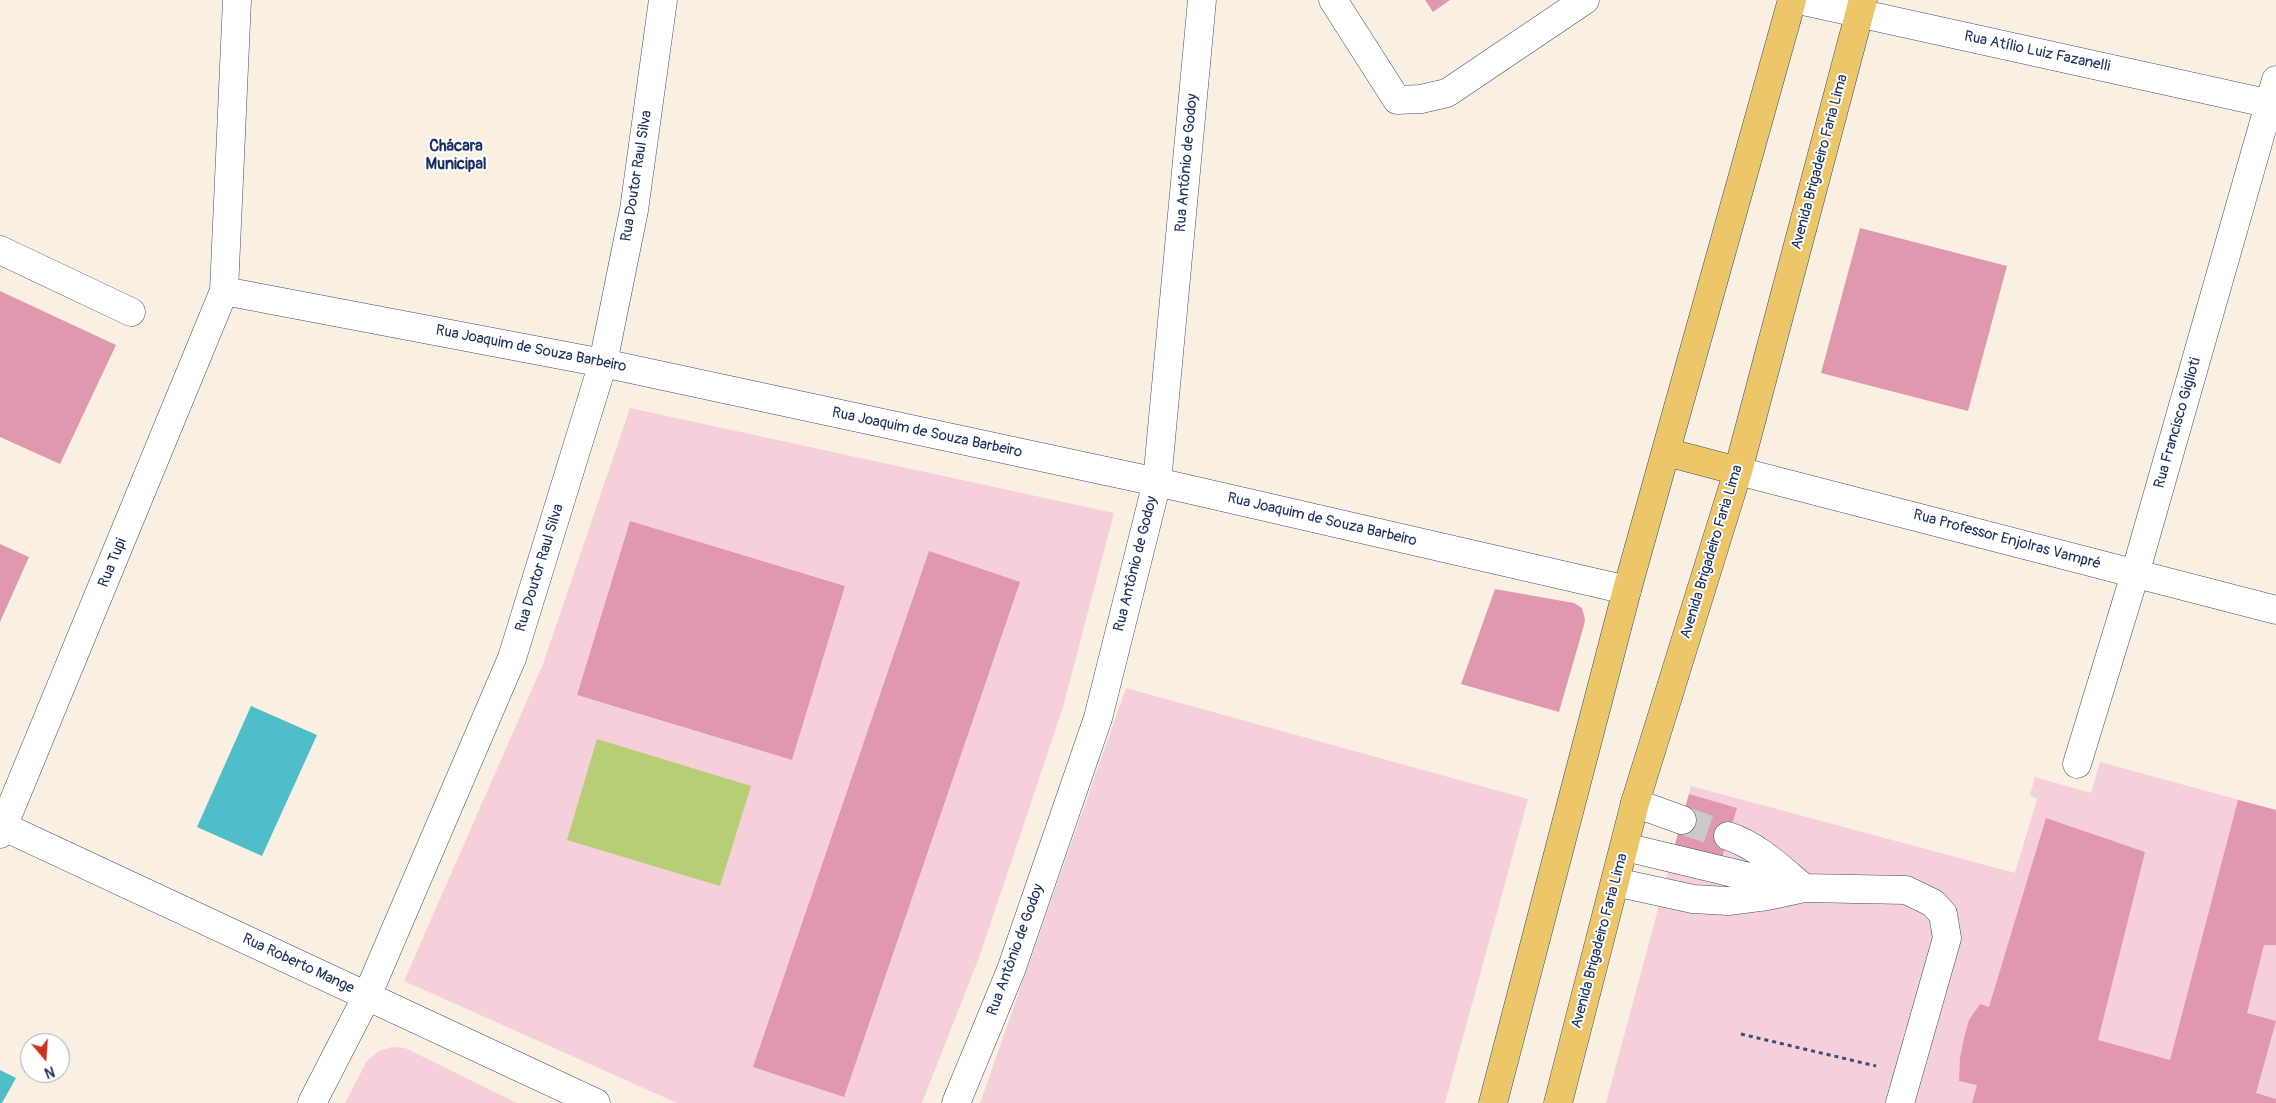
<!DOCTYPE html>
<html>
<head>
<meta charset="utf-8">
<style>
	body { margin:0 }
	#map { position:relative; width:2276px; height:1103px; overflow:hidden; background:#f9f0e2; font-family:Pangolin,sans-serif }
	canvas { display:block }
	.north { position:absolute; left:20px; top:1033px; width:50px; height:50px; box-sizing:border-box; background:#fff; border:1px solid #a4acbf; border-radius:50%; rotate:162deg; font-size:14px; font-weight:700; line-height:20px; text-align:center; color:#1b2f5e }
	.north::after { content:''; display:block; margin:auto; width:18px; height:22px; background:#c8321e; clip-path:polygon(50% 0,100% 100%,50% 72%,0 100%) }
</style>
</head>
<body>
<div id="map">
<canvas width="2276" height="1103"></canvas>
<div class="north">N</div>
</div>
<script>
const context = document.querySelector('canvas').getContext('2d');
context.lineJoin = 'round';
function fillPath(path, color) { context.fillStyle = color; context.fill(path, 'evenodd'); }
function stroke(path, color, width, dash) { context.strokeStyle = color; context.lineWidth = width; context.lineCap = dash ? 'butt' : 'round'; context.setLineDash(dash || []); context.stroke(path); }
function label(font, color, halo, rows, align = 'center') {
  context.font = font + ' Pangolin,sans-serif'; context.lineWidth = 4; context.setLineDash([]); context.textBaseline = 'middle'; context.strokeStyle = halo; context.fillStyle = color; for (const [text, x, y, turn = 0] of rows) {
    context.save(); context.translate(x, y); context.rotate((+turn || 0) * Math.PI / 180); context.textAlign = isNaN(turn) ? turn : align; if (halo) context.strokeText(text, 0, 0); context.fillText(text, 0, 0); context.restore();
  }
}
fillPath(new Path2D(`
	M630,408l484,105 -51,194 -83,248 -58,148h-245l-273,-122 139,-317zM630,522l215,64 -53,174 -215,-65z
	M1126,688l402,111 -83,304h-465z
	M2100,762l176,48v293h-670l85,-317 324,87 22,-74 -7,-4 5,-18 56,16z
	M392,1047l13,1 112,55h-172l22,-42 12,-10z`), '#f5cfda');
fillPath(new Path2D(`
	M597,739l154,47 -31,100 -153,-46z`), '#b6cf75');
fillPath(new Path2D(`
	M251,706l66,29 -55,121 -65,-29z
	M0,1070l16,8 -14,25h-2z`), '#50bec8');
fillPath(new Path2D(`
	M1425,0h25l-17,12z
	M1860,228l147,38 -39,145 -147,-38z
	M0,291l116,54 -56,119 -60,-27z
	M630,521l215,65 -53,174 -215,-65z
	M0,544l29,13 -29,65z
	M929,551l91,31 -176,515 -91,-30z
	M1495,589l79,14 8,5 3,11 -1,6 -25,87 -98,-28z
	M1689,794l48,14 -17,56 -47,-13z
	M2238,800l38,10v135h-12l-17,68 29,8 -20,72 20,6v4h-304l5,-18 -18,-4 1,-23 4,-20 5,-18 11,-16 9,3 57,-189 99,34 -47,188 72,20z`), '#e098ae');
stroke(new Path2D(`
	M1682,820l46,16`), '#cdc9c8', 28, [28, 14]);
const minor = new Path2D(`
	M1333,0l64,100 24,-1 26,-6 138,-93
	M1799,0l477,105
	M0,250l131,62
	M224,291l379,72 554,119 470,108
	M1738,471l538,139
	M2077,764l58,-190 141,-494
	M1635,803l47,17
	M0,825l596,278
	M0,834l224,-543 13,-291
	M1728,836c30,10 52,32 76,52
	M1625,847l129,31 7,6 6,12
	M1615,882l78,17 35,2 39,-5 37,-8 102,2 27,13 10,11 4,24 -47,165
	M312,1103l55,-107 145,-338 91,-295 31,-153 29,-210
	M956,1103l55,-133 87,-252 59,-236 45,-482`);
const major = new Path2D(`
	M1666,452l72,19
	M1493,1103l134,-513 165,-590
	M1558,1103l77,-300 103,-332 125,-471`);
stroke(minor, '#3c4c72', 29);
stroke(major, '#3c4c72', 29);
stroke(new Path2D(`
	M1741,1034l135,32`), '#3c4c72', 3, [4, 4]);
stroke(minor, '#fff', 28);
stroke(major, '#ecc669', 28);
label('15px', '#1b2f5e', '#fff', [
	["Rua Atílio Luiz Fazanelli",2037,52,12],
	["Avenida Brigadeiro Faria Lima",1820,162,-75],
	["Rua Antônio de Godoy",1187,163,-85],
	["Rua Doutor Raul Silva",637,176,-81],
	["Rua Joaquim de Souza Barbeiro",531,349,11],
	["Rua Francisco Giglioti",2178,423,-74],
	["Rua Joaquim de Souza Barbeiro",927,433,12],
	["Rua Joaquim de Souza Barbeiro",1322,520,13],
	["Rua Professor Enjolras Vampré",2007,540,15],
	["Avenida Brigadeiro Faria Lima",1712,552,-73],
	["Rua Tupi",113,563,-68],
	["Rua Antônio de Godoy",1136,564,-76],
	["Rua Doutor Raul Silva",540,568,-73],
	["Avenida Brigadeiro Faria Lima",1600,941,-75],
	["Rua Antônio de Godoy",1016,950,-70],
	["Rua Roberto Mange",298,964,25]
]);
label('bold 16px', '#1b2f5e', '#fff', [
	["Chácara",456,147],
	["Municipal",456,165]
]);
</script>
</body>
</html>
